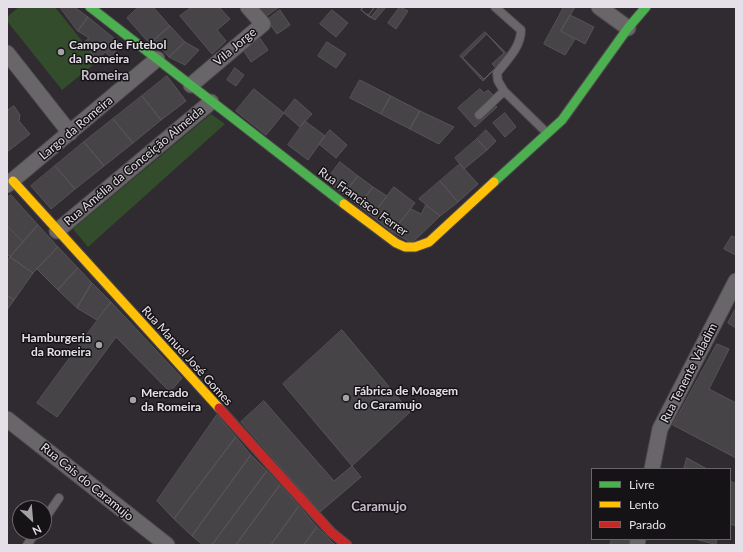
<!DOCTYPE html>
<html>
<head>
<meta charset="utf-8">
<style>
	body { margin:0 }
	#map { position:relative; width:743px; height:552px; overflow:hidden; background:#302b30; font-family:Lato,sans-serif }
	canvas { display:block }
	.frame { position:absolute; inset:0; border:8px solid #e5e0e7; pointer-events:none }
	.legend { position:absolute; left:591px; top:468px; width:140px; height:72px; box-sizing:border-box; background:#161317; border:1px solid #69656a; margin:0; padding:5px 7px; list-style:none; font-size:12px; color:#e5e0e7 }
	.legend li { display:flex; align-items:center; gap:8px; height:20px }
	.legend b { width:20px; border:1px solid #69656a }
	.north { position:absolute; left:12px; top:500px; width:40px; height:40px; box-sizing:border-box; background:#161317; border:1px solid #69656a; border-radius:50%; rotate:154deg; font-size:11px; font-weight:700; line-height:16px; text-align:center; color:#e5e0e7 }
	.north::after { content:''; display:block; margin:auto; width:14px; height:18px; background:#a6a1a7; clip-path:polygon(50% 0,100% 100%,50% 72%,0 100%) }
</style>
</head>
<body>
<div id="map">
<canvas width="743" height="552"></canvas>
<div class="frame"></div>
<ul class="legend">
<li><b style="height:5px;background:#4caf50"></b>Livre</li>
<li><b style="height:5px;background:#ffc107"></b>Lento</li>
<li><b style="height:5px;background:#c62828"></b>Parado</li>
</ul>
<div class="north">N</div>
</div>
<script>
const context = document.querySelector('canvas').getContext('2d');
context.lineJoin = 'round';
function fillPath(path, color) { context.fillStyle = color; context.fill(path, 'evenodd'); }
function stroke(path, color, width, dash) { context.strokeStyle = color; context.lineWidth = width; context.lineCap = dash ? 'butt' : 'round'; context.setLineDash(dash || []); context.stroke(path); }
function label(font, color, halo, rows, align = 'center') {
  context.font = font + ' Lato,sans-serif'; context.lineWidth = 3; context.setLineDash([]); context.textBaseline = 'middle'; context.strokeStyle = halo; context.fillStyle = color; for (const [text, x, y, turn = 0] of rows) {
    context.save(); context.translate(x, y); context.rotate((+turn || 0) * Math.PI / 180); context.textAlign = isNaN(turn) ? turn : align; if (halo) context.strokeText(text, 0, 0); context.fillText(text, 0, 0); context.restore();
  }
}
fillPath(new Path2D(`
	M19,7h36l43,54 -36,29 -55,-69v-4z
	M211,114l14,10 -137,123 -15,-18z`), '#334c2b');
const building = new Path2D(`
	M60,7h14l14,10 -10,14z
	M139,7h14l17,19 -20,18 -23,-26z
	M192,7h27l11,12 -13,11 9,11 -14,13 -32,-38z
	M255,7h24l-14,10z
	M363,7h12l-7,9 -7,-6z
	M364,7h15l-8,10 -10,-7z
	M375,7h11l-11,13 -7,-4z
	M400,7l8,4 -12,18 -8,-6z
	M564,7h11l-14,24 14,8 -10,16 -21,-11z
	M280,10l10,15 -13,9 -10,-14z
	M332,10l16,13 -12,14 -16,-13z
	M570,15l24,12 -9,17 -24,-13z
	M88,17l33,27 -10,13 -6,-5 -7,9 -15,-18 6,-5 -11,-7z
	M170,26l15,16 -16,15 -15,-17z
	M485,32l19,21 -12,11 4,4 -13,13 -23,-25z
	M257,34l11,16 -17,12 -11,-17z
	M487,34l21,21 -24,24 -21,-21z
	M185,42l14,8 -14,15 -16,-8z
	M327,42l19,12 -10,14 -18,-12z
	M235,68l9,7 -8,11 -9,-6z
	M167,76l19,25 -25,19 -19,-24z
	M360,80l31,16 -10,18 -31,-16z
	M254,89l30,24 -18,22 -30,-24z
	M480,89l4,4 4,-3 10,10 -4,4 3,3 -22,20 -17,-19z
	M142,96l19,24 -28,23 -20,-24z
	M391,96l29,15 -10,18 -29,-15z
	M295,99l17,15 -12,13 -16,-14z
	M14,106l6,9 -1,6 11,13 -23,18v-41z
	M420,111l34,16 -15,17 -29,-15z
	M505,113l11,14 -11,10 -12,-14z
	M113,119l20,24 -29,23 -20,-24z
	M305,121l20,15 -17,24 -20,-15z
	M330,130l17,15 -11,13 -17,-14z
	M486,130l10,11 -9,9 -10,-11z
	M477,139l10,11 -23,19 -9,-11z
	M84,142l20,24 -29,23 -20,-23z
	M340,162l18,14 -14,18 -18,-13z
	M460,164l18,20 -20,18 -18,-21z
	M55,166l20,23 -24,20 -20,-23z
	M358,176l15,11 -14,19 -15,-12z
	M440,181l18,21 -18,14 -21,-17z
	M373,187l14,9 -15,20 -13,-10z
	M394,187l21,16 -23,29 -20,-16z
	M11,195l27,30 -15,17 -16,-16v-28z
	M426,205l14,11 -28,27 -20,-11 19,-23 10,5z
	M38,225l20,22 -25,26 -23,-16z
	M7,226l16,16 -13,15 -3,-3z
	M732,236l4,2v17l-12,-6z
	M58,247l20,21 -20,22 -21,-21z
	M10,257l23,16 -19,27 -7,-5v-33z
	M78,268l14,15 -15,25 -19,-18z
	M92,283l19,19 -14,18 -20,-12z
	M7,295l7,5 -7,10z
	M111,302l71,76 -12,14 -54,-55 -59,80 -20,-14z
	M736,308v20l-8,-5z
	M342,330l68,82 -58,54 -69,-82z
	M717,344l12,5 -20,40 27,14v55l-63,-33z
	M264,401l70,80 18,-15 9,11 -41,35 -79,-90z
	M217,415l19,22 -62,82 -17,-18z
	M236,437l15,18 -59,81 -18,-17z
	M251,455l16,16 -55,74h-9l-11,-9z
	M687,458l20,11h-23z
	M267,471l13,14 -44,60h-24z
	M730,481l6,3v42l-6,-2z
	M280,485l19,21 -28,39h-35z
	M299,506l18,21 -13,18h-33z
	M317,527l18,18h-31z
	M612,539h19l-1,6h-20z
	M695,539h22l-1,5z`);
fillPath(building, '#474448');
stroke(building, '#575358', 1);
const lane = new Path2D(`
	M495,7l26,23c0,17 -14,30 -24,43l1,8 6,10
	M479,115l25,-24 43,42
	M44,520l15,-22
	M27,545l9,-13`);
const street = new Path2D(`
	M599,7l29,21
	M7,53l63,80
	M191,85l72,-61 -15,-17
	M7,185l150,-126
	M57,231l154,-129
	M7,419l160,126
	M652,469l8,-40 76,-148
	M637,545l1,-6`);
const fast = new Path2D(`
	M90,7l254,197
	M494,182l68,-62 66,-92 18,-21`);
const slow = new Path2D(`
	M13,181l206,227
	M344,204l52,39 9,4h10l14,-5 65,-60`);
const jam = new Path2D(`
	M219,408l112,124 16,13`);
stroke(lane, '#4d494e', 10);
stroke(street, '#4d494e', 17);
stroke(fast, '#4d494e', 11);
stroke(slow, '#4d494e', 11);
stroke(jam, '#4d494e', 11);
stroke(lane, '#69666a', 8);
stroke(street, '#69666a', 15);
stroke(fast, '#4caf50', 9);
stroke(slow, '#ffc107', 9);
stroke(jam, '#c62828', 9);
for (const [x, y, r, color] of [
	[61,52,4,"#a6a1a7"],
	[99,345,4,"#a6a1a7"],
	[346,398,4,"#a6a1a7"],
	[133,400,4,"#a6a1a7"]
]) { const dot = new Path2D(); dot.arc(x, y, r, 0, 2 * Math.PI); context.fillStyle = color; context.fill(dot); stroke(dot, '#161317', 1.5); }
label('bold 12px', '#e5e0e7', '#161317', [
	["Campo de Futebol",69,45],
	["da Romeira",69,59],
	["Hamburgeria",91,338,"right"],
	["da Romeira",91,352,"right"],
	["Fábrica de Moagem",354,391],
	["do Caramujo",354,405],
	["Mercado",141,393],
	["da Romeira",141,407]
], 'left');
label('12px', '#e5e0e7', '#161317', [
	["Vila Jorge",235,47,-40],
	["Largo da Romeira",76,128,-40],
	["Rua Amélia da Conceição Almeida",134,166,-40],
	["Rua Francisco Ferrer",363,202,36],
	["Rua Manuel José Gomes",187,356,48],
	["Rua Tenente Valadim",689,373,-63],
	["Rua Cais do Caramujo",87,482,39]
]);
label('bold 13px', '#c6bcc9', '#161317', [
	["Romeira",105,76],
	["Caramujo",379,507]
]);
</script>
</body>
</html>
